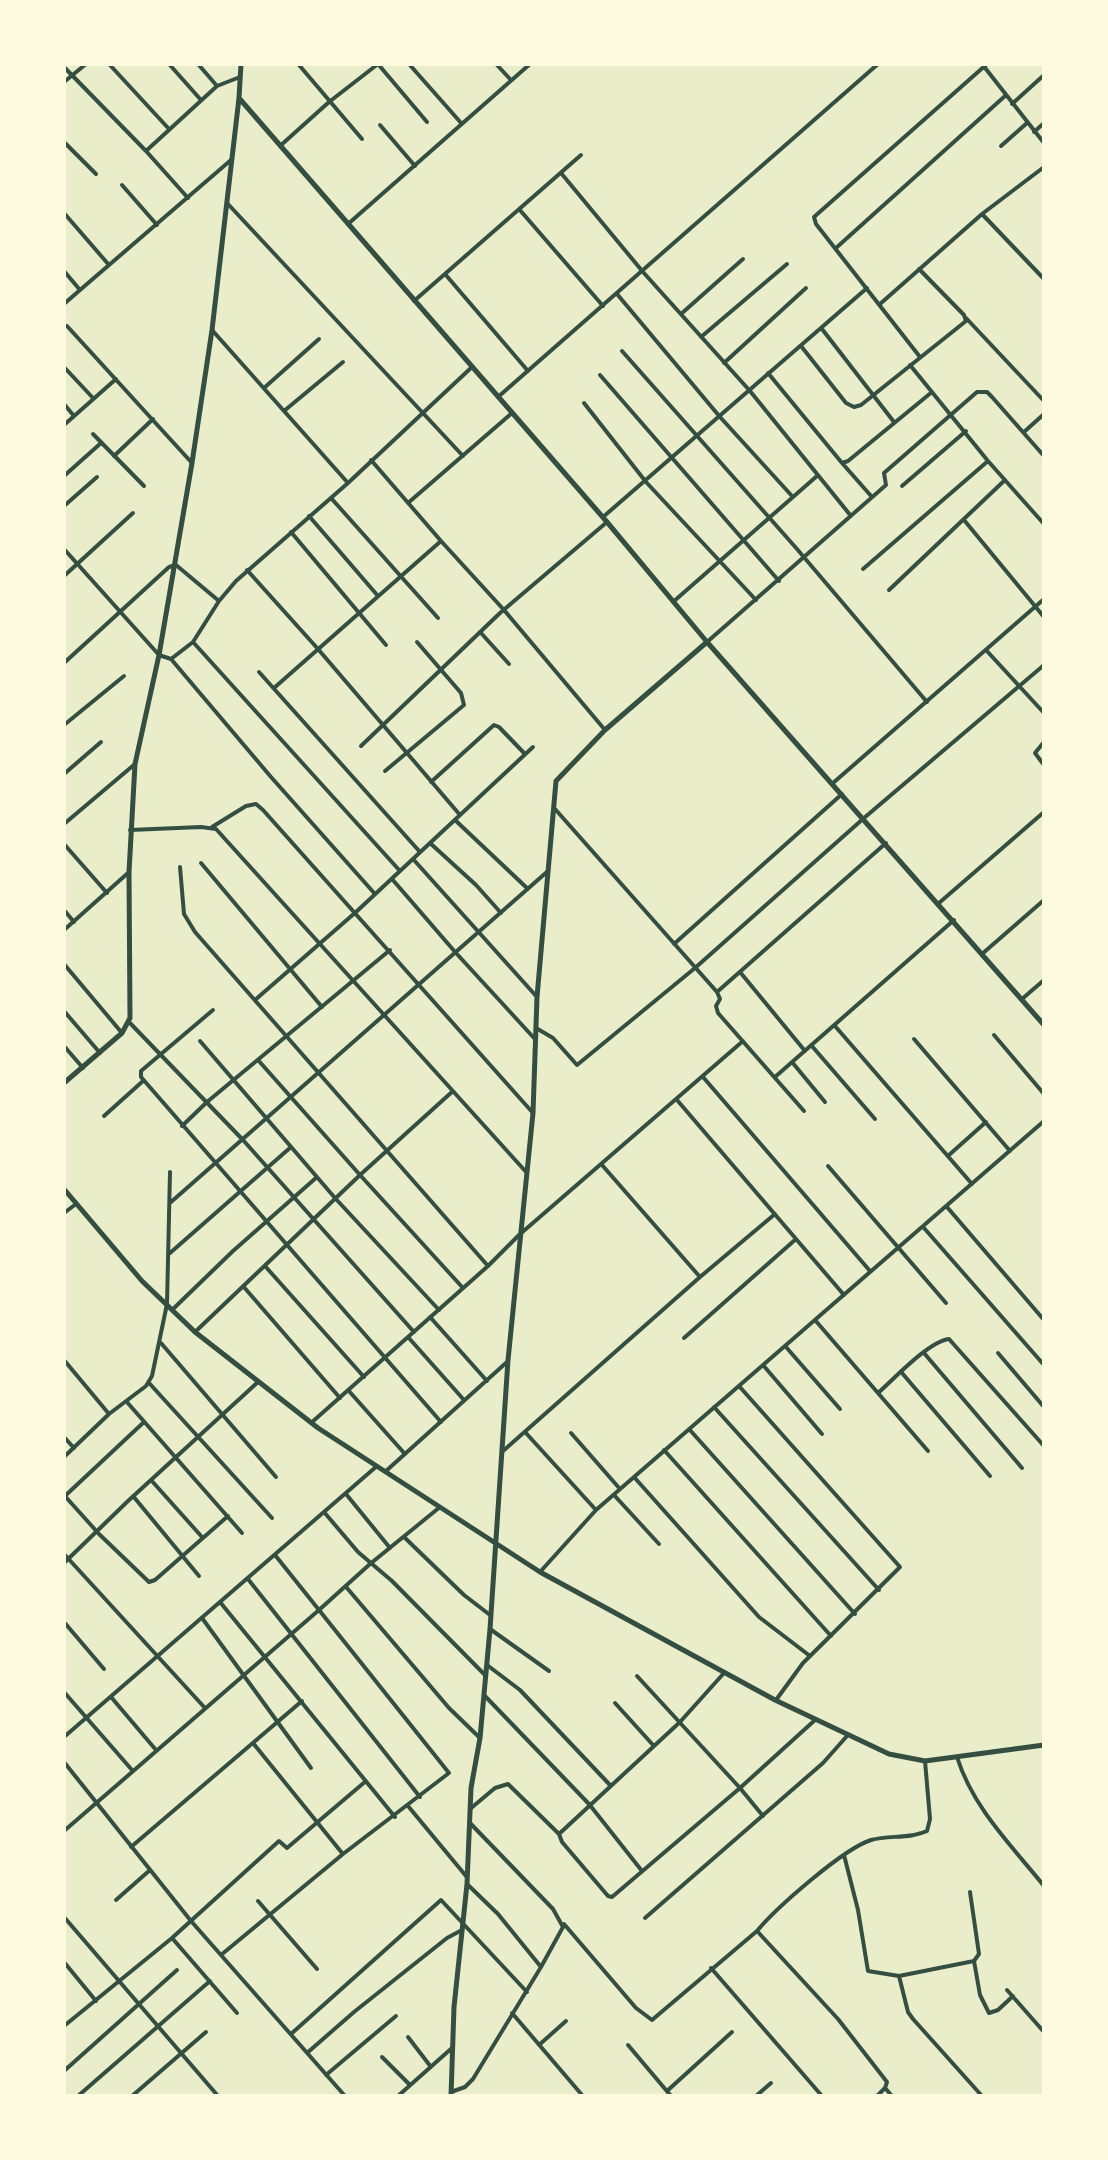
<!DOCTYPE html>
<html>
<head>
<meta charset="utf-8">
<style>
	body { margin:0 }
	#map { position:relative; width:1108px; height:2160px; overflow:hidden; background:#e9edc9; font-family:Karla,sans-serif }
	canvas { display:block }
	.frame { position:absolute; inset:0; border:66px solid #fefae0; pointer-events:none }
</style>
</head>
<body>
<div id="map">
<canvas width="1108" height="2160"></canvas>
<div class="frame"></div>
</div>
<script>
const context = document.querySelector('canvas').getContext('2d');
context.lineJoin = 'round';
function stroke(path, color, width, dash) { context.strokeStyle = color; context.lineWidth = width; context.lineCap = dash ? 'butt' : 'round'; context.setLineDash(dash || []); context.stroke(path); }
stroke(new Path2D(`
	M109,64l60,65
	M169,64l32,36
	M198,64l19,22
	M409,64l53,60
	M496,64l15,16
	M982,64l62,79
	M299,65l63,74
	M64,67l82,84 42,47
	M64,82l22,-18
	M1012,104l32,-29
	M380,125l35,41
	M1034,132l10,-9
	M64,142l32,32
	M280,146l49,-44 49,-38 49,58
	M1001,146l26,-23
	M146,151l71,-65 23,-9
	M561,173l82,99 107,119 101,125
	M122,185l35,40
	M227,203l236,253
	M519,209l84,97
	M64,213l45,52
	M982,214l62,65
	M348,224l182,-160
	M836,248l169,-152
	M64,271l16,19 -16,14
	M445,274l83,97
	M80,290l151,-130
	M617,294l103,123 72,79
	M414,301l167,-146
	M880,304l102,-90 62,-47
	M681,314l62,-55
	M966,318l78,83
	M67,326l125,137
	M822,329l72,93
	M212,330l136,153
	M701,337l86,-73
	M801,346l45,57 8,4 7,-2 105,-84 -2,-6 -45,-46
	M622,351l175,198 130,153
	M920,357l-104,-133 -2,-7 173,-153
	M724,363l82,-75
	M910,365l78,96 56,63
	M64,367l29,31
	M768,373l74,90 6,-2 84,-69
	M600,375l179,206
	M264,388l55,-49
	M498,397l380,-333
	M584,403l62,79 110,118
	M64,404l10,12
	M284,411l59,-49
	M64,425l52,-46
	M1024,432l20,-18
	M93,434l51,52
	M114,456l39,-37
	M371,460l70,81
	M842,463l30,34
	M64,476l37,-33
	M902,486l64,-55
	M331,498l107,120
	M408,503l104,-90
	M64,506l33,-29
	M309,516l69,80
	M603,517l264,-229
	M964,520l80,97
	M291,532l95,113
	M64,549l95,106 12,4 22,-17 26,-41 17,-20 112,-98 124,-116
	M863,569l125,-108
	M247,570l71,79 142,166
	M64,576l69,-63
	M889,590l116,-110
	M673,602l144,-126
	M481,633l28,31
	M193,642l207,229
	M707,642l179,-157 -2,-12 93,-81h10l5,5 52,59
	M986,650l58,63
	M171,659l100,118 104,117
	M64,663l105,-96 7,-2 43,36
	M259,672l161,180
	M274,688l167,-147 63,69 101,120
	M64,725l60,-49
	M1044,742l-9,11 9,12
	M361,746l139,-133 107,-91
	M385,771l79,-66 -3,-12 -44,-51
	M64,774l37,-32
	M431,782l63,-57 5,2 26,27
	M833,783l211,-184
	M555,809l162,183 3,7 -4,7 2,7 86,98
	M455,820l73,69
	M64,824l71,-60
	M212,827l34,-21 10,-2 7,6 270,303
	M130,830l71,-3 15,2 311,344
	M430,843l46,42 25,28
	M64,844l43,49
	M413,859l124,138
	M201,863l121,144
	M180,867l4,47 11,18 293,334
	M392,879l64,74 78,85
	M939,903l105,-91
	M64,910l10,12
	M64,930l64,-57
	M674,944l168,-150
	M982,954l62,-54
	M64,964l58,69
	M740,972l65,79
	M717,992l169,-149
	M1022,999l22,-19
	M255,1000l101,-88 177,-165
	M213,1010l-72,61v6l300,345
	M64,1011l36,42
	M129,1022l114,118 171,192
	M835,1026l137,158
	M536,1028l17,10 24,27 118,-97 169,-150 180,-153
	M994,1035l50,59
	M914,1039l96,112
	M200,1041l135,157 104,112
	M811,1045l64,74
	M64,1046l19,22
	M792,1062l33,40
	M703,1077l167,194
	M775,1077l179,-157
	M453,1091l-93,84 103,113
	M677,1100l167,195
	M104,1116l39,-35
	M182,1126l25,-24 183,-152
	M949,1155l37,-33
	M602,1165l98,112
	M828,1166l118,137
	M171,1202l377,-331
	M947,1207l97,113
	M64,1213l12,-9
	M924,1228l120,137
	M170,1253l121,-106
	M265,1266l99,111
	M243,1286l97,112
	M172,1310l61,-59 84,-74
	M430,1317l57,64
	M815,1320l113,131
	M195,1332l165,-157 -102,-115
	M408,1337l56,63
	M684,1338l112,-99
	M161,1343l115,134
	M786,1347l54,62
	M924,1353l98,115
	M998,1353l46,54
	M64,1360l45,54
	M763,1365l59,69
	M902,1373l88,103
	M150,1384l122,134
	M739,1386l161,181 -97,96 -27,37
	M348,1390l57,64
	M878,1393c17,-15 50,-51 71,-54l95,107
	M126,1401l116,132
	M714,1407l165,183
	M311,1423l177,-157 31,-31 224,-194
	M689,1429l166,185
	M525,1432l71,78
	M571,1433l49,56
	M64,1437l10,11
	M664,1450l167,186
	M503,1451l197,-174 75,-63
	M64,1457l45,-43 37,-28 6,-10 15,-72 3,-132
	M386,1471l121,-109
	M634,1477l125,140 51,39
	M151,1480l51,57
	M346,1494l44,54
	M64,1495l35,39 50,48 6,-2 73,-64
	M66,1495l78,-73
	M614,1495l45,49
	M133,1496l66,80
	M324,1512l34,40 34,29 93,94
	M404,1537l60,58 26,20
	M64,1554l141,154
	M64,1563l64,-62 130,-119
	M540,1572l56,-62 448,-389
	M248,1579l172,218
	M347,1588l102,120 31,30
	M220,1602l175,215
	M202,1618l109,150
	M64,1622l40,47
	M490,1629l59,42
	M487,1665l33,25 90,95
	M637,1676l103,112 23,28
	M64,1692l68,78
	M484,1695l105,109 53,67
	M111,1697l45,53
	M615,1703l38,42
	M64,1737l313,-271
	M253,1743l89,110
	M957,1757c16,51 54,88 87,129
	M64,1762l127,159 154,175
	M408,1806l58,70
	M470,1809l25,-21 13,-4 51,50 3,8 46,54 4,1 128,-109 75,-68
	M64,1831l255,-221 -44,-55
	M559,1834l121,-112 44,-49
	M131,1847l171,-146
	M844,1855l14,55 10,61 31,5 9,36 5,7 69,77
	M467,1884l31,30 43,53
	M970,1892l9,62 -5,7 6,34 9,18 9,-3 15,-14
	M116,1900l34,-30
	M258,1901l59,68
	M64,1917l154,179
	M645,1918l178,-155 24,-27
	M564,1924l72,84 16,12 105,-89
	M172,1938l65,75
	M221,1955l122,-101 106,-81 -130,-163 51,-46 70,-57
	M64,1962l32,39
	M711,1968l111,128
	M899,1976l75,-15
	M1007,1990l37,42
	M512,2013l70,82
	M64,2026l108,-88 107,-97 8,7 79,-67
	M291,2034l150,-134 86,92
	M408,2037l23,30
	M539,2045l27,-24
	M628,2045l43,51
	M307,2053l47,-41 93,-74 15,-8
	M382,2057l28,28
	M64,2071l113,-101
	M326,2075l70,-59
	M885,2088l7,8
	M667,2091l65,-59
	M451,2092l14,-5 8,-8 68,-112 22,-40 -10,-18 -83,-86
	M78,2096l132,-115
	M132,2096l74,-64
	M398,2096l54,-48
	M756,2096l15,-13
	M877,2096l8,-8 2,-6 -49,-63 -81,-88c19,-23 86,-82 114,-91 18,-5 39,-1 56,-9l3,-12 -5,-58`), '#344e41', 4);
stroke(new Path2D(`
	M239,98l368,424 100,120 337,383
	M64,1083l58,-50 8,-15 -1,-146 6,-108 24,-109 33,-192 20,-133 27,-232 2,-34
	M64,1189l78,92 53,51 123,96 222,144 235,128 114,54 36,7 119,-16
	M451,2096l3,-89 13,-123 4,-96 9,-50 10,-109 18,-269 25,-247 4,-116 19,-216 49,-51 102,-88`), '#344e41', 5);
</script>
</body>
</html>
